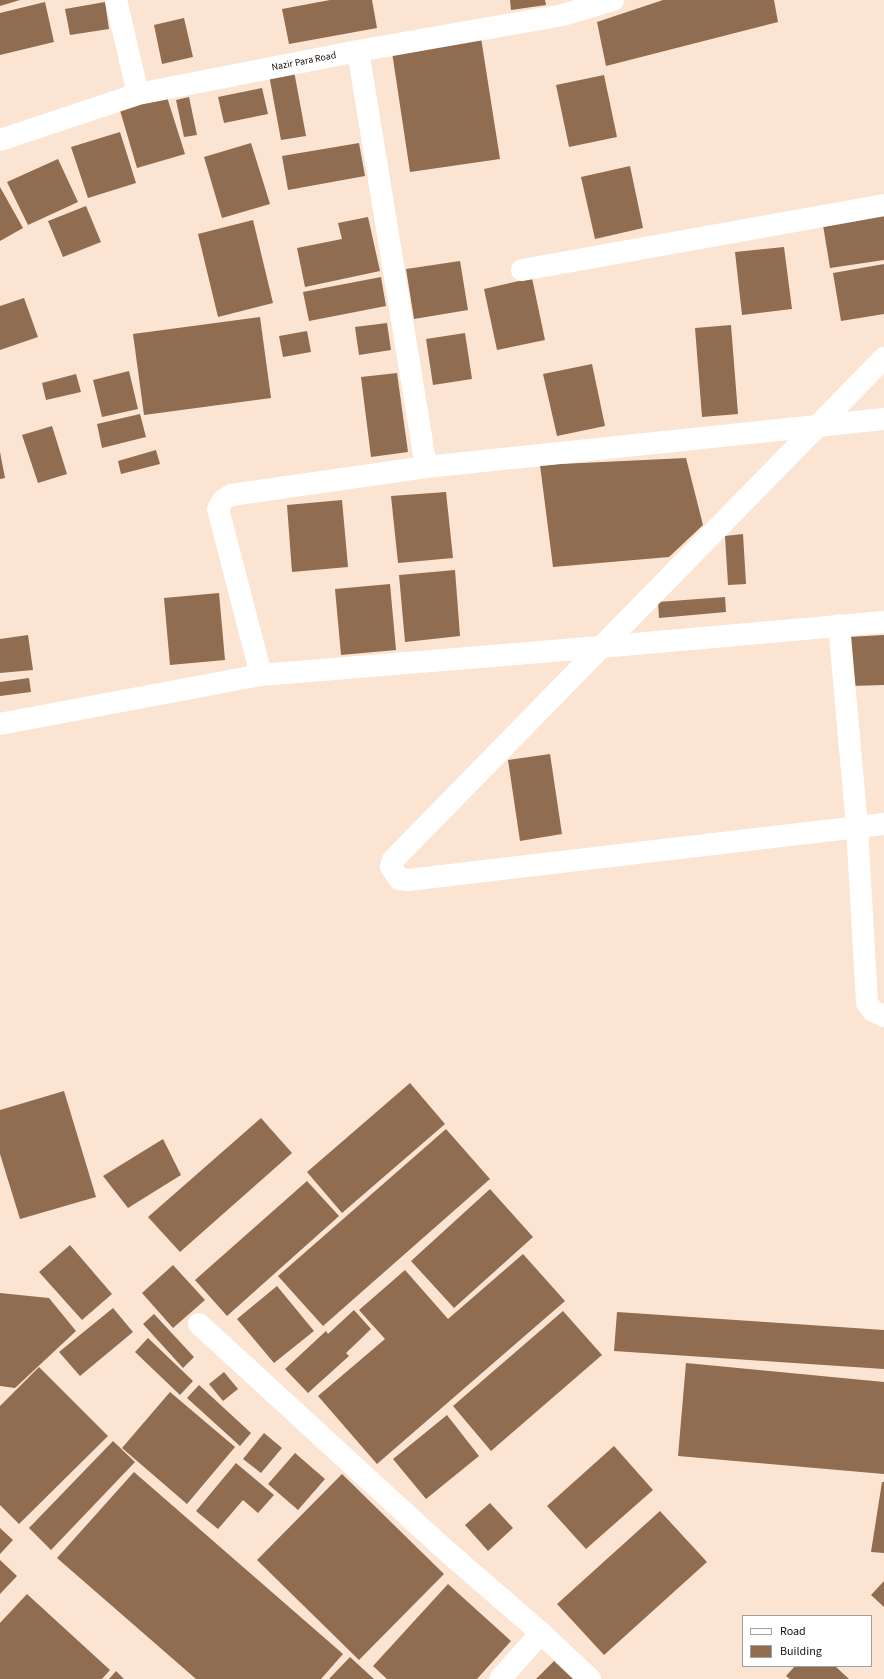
<!DOCTYPE html>
<html>
<head>
<meta charset="utf-8">
<style>
	body { margin:0 }
	#map { position:relative; width:884px; height:1679px; overflow:hidden; background:#fce4d2; font-family:"Source Sans 3",sans-serif }
	canvas { display:block }
	.legend { position:absolute; left:742px; top:1615px; width:130px; height:52px; box-sizing:border-box; background:#fff; border:1px solid #a3a09d; margin:0; padding:5px 7px; list-style:none; font-size:12px; color:#18110a }
	.legend li { display:flex; align-items:center; gap:8px; height:20px }
	.legend b { width:20px; border:1px solid #a3a09d }
</style>
</head>
<body>
<div id="map">
<canvas width="884" height="1679"></canvas>
<ul class="legend">
<li><b style="height:5px;background:#fff"></b>Road</li>
<li><b style="height:11px;background:#906c50"></b>Building</li>
</ul>
</div>
<script>
const context = document.querySelector('canvas').getContext('2d');
context.lineJoin = 'round';
function fillPath(path, color) { context.fillStyle = color; context.fill(path, 'evenodd'); }
function stroke(path, color, width, dash) { context.strokeStyle = color; context.lineWidth = width; context.lineCap = dash ? 'butt' : 'round'; context.setLineDash(dash || []); context.stroke(path); }
function label(font, color, halo, rows, align = 'center') {
  context.font = font + ' "Source Sans 3",sans-serif'; context.lineWidth = 3; context.setLineDash([]); context.textBaseline = 'middle'; context.strokeStyle = halo; context.fillStyle = color; for (const [text, x, y, turn = 0] of rows) {
    context.save(); context.translate(x, y); context.rotate((+turn || 0) * Math.PI / 180); context.textAlign = isNaN(turn) ? turn : align; if (halo) context.strokeText(text, 0, 0); context.fillText(text, 0, 0); context.restore();
  }
}
fillPath(new Path2D(`
	M0,0h20l-20,6z
	M330,0h42l5,28 -88,16 -7,-35z
	M510,0h35l1,5 -35,5z
	M663,0h111l4,22 -172,44 -9,-44z
	M45,2l9,40 -54,13v-42z
	M105,2l4,27 -39,6 -5,-26z
	M184,18l9,39 -31,7 -8,-39z
	M481,38l19,121 -90,13 -18,-120z
	M294,71l12,65 -25,4 -12,-65z
	M604,75l13,62 -48,10 -13,-62z
	M262,88l6,26 -44,9 -6,-26z
	M166,94l19,60 -48,14 -18,-61z
	M189,97l8,38 -13,2 -8,-37z
	M120,132l16,51 -48,15 -17,-51z
	M251,143l19,61 -48,14 -18,-61z
	M359,143l6,33 -77,14 -6,-34z
	M58,159l20,43 -50,23 -21,-43z
	M630,166l13,62 -48,11 -14,-62z
	M0,187l23,41 -23,13z
	M86,206l15,36 -38,15 -15,-36z
	M884,210v50l-54,8 -8,-49z
	M368,217l12,54 -75,16 -8,-39 45,-9 -4,-16z
	M253,220l20,83 -55,14 -20,-83z
	M784,247l8,62 -50,6 -7,-63z
	M460,261l8,49 -54,9 -8,-50z
	M884,264v50l-43,7 -8,-48z
	M381,277l5,29 -77,15 -6,-29z
	M532,278l13,62 -48,10 -13,-61z
	M24,298l14,39 -38,13v-44z
	M260,317l11,81 -127,17 -11,-81z
	M387,323l4,27 -32,5 -4,-28z
	M731,325l7,89 -36,3 -7,-89z
	M307,331l4,21 -28,5 -4,-21z
	M465,333l7,46 -39,6 -7,-46z
	M592,364l13,62 -48,10 -14,-62z
	M129,371l9,38 -36,8 -9,-37z
	M397,373l11,79 -37,5 -10,-80z
	M76,374l5,18 -35,8 -4,-17z
	M140,414l6,23 -44,11 -5,-24z
	M52,426l15,48 -29,9 -16,-48z
	M156,450l4,14 -39,10 -3,-13z
	M0,452l5,26 -5,1z
	M686,458l17,67 -34,32 -116,10 -13,-102z
	M446,492l7,66 -55,5 -7,-67z
	M342,500l6,67 -56,5 -5,-67z
	M743,534l3,50 -18,1 -3,-49z
	M455,570l5,66 -55,6 -6,-67z
	M390,584l6,66 -55,5 -6,-66z
	M219,593l6,67 -55,5 -6,-67z
	M725,597l1,15 -67,6 -1,-16z
	M28,635l5,35 -33,3v-34z
	M884,635v50l-34,1 -2,-49z
	M29,678l2,14 -31,4v-14z
	M550,754l12,80 -42,7 -12,-81z
	M410,1083l35,41 -103,89 -35,-41z
	M64,1091l32,106 -76,22 -20,-65v-44z
	M261,1118l31,35 -112,99 -32,-35z
	M446,1129l44,50 -167,147 -45,-50z
	M163,1139l18,36 -53,33 -25,-32z
	M307,1181l32,35 -112,100 -32,-36z
	M490,1189l43,48 -79,71 -43,-47z
	M70,1245l42,49 -30,26 -43,-48z
	M523,1254l42,47 -188,163 -59,-68 67,-57 -26,-29 46,-40 43,49z
	M173,1265l32,35 -32,28 -31,-35z
	M277,1286l37,45 -40,32 -37,-44z
	M0,1293l49,5 27,33 -61,57 -15,-2z
	M113,1308l20,24 -53,44 -21,-24z
	M354,1310l17,19 -25,24 3,3 -41,37 -23,-24 41,-38 2,3z
	M563,1311l39,44 -111,96 -38,-45z
	M617,1312l267,18v39l-270,-18z
	M154,1314l40,43 -11,11 -40,-44z
	M148,1338l45,43 -13,14 -45,-43z
	M686,1363l198,19v92l-206,-18z
	M39,1367l69,69 -89,88 -19,-19v-99z
	M224,1372l14,17 -15,12 -14,-17z
	M199,1385l52,48 -11,13 -53,-48z
	M170,1392l65,55 -48,57 -65,-56z
	M447,1415l32,41 -53,43 -33,-40z
	M264,1433l18,15 -21,25 -18,-14z
	M113,1441l22,21 -84,88 -22,-22z
	M614,1446l39,44 -67,59 -39,-43z
	M295,1453l30,26 -27,31 -30,-26z
	M236,1463l38,32 -16,18 -15,-13 -25,29 -22,-18z
	M134,1472l209,182 -22,25h-125l-139,-121z
	M342,1474l102,100 -85,86 -102,-100z
	M882,1482h2v71l-13,-1z
	M490,1503l23,25 -25,23 -23,-26z
	M660,1511l47,51 -103,93 -47,-51z
	M0,1528l13,12 -13,14z
	M0,1560l17,16 -17,18z
	M884,1581v26l-13,-12z
	M448,1584l63,57 -34,38h-90l-14,-13z
	M27,1594l83,76 -8,9h-102v-56z
	M350,1657l24,22h-45z
	M554,1661l19,18h-37z
	M795,1666h40l14,13h-59l-4,-3z
	M116,1671l8,8h-15z`), '#906c50');
stroke(new Path2D(`
	M116,0l22,94
	M358,51l68,416
	M0,140l138,-46 220,-43 205,-36 50,-15
	M522,270l362,-65
	M884,358l-491,502 -2,7 8,12 9,1 476,-56
	M839,625l18,202 10,176 6,8 11,5
	M261,675l-43,-166 5,-9 8,-5 195,-28 458,-48
	M0,724l261,-49 340,-28 283,-25
	M199,1324l243,223 99,86 49,46
	M500,1679l41,-46`), '#fff', 22);
label('10px', '#18110a', '#fff', [
	["Nazir Para Road",304,62,-11]
]);
</script>
</body>
</html>
